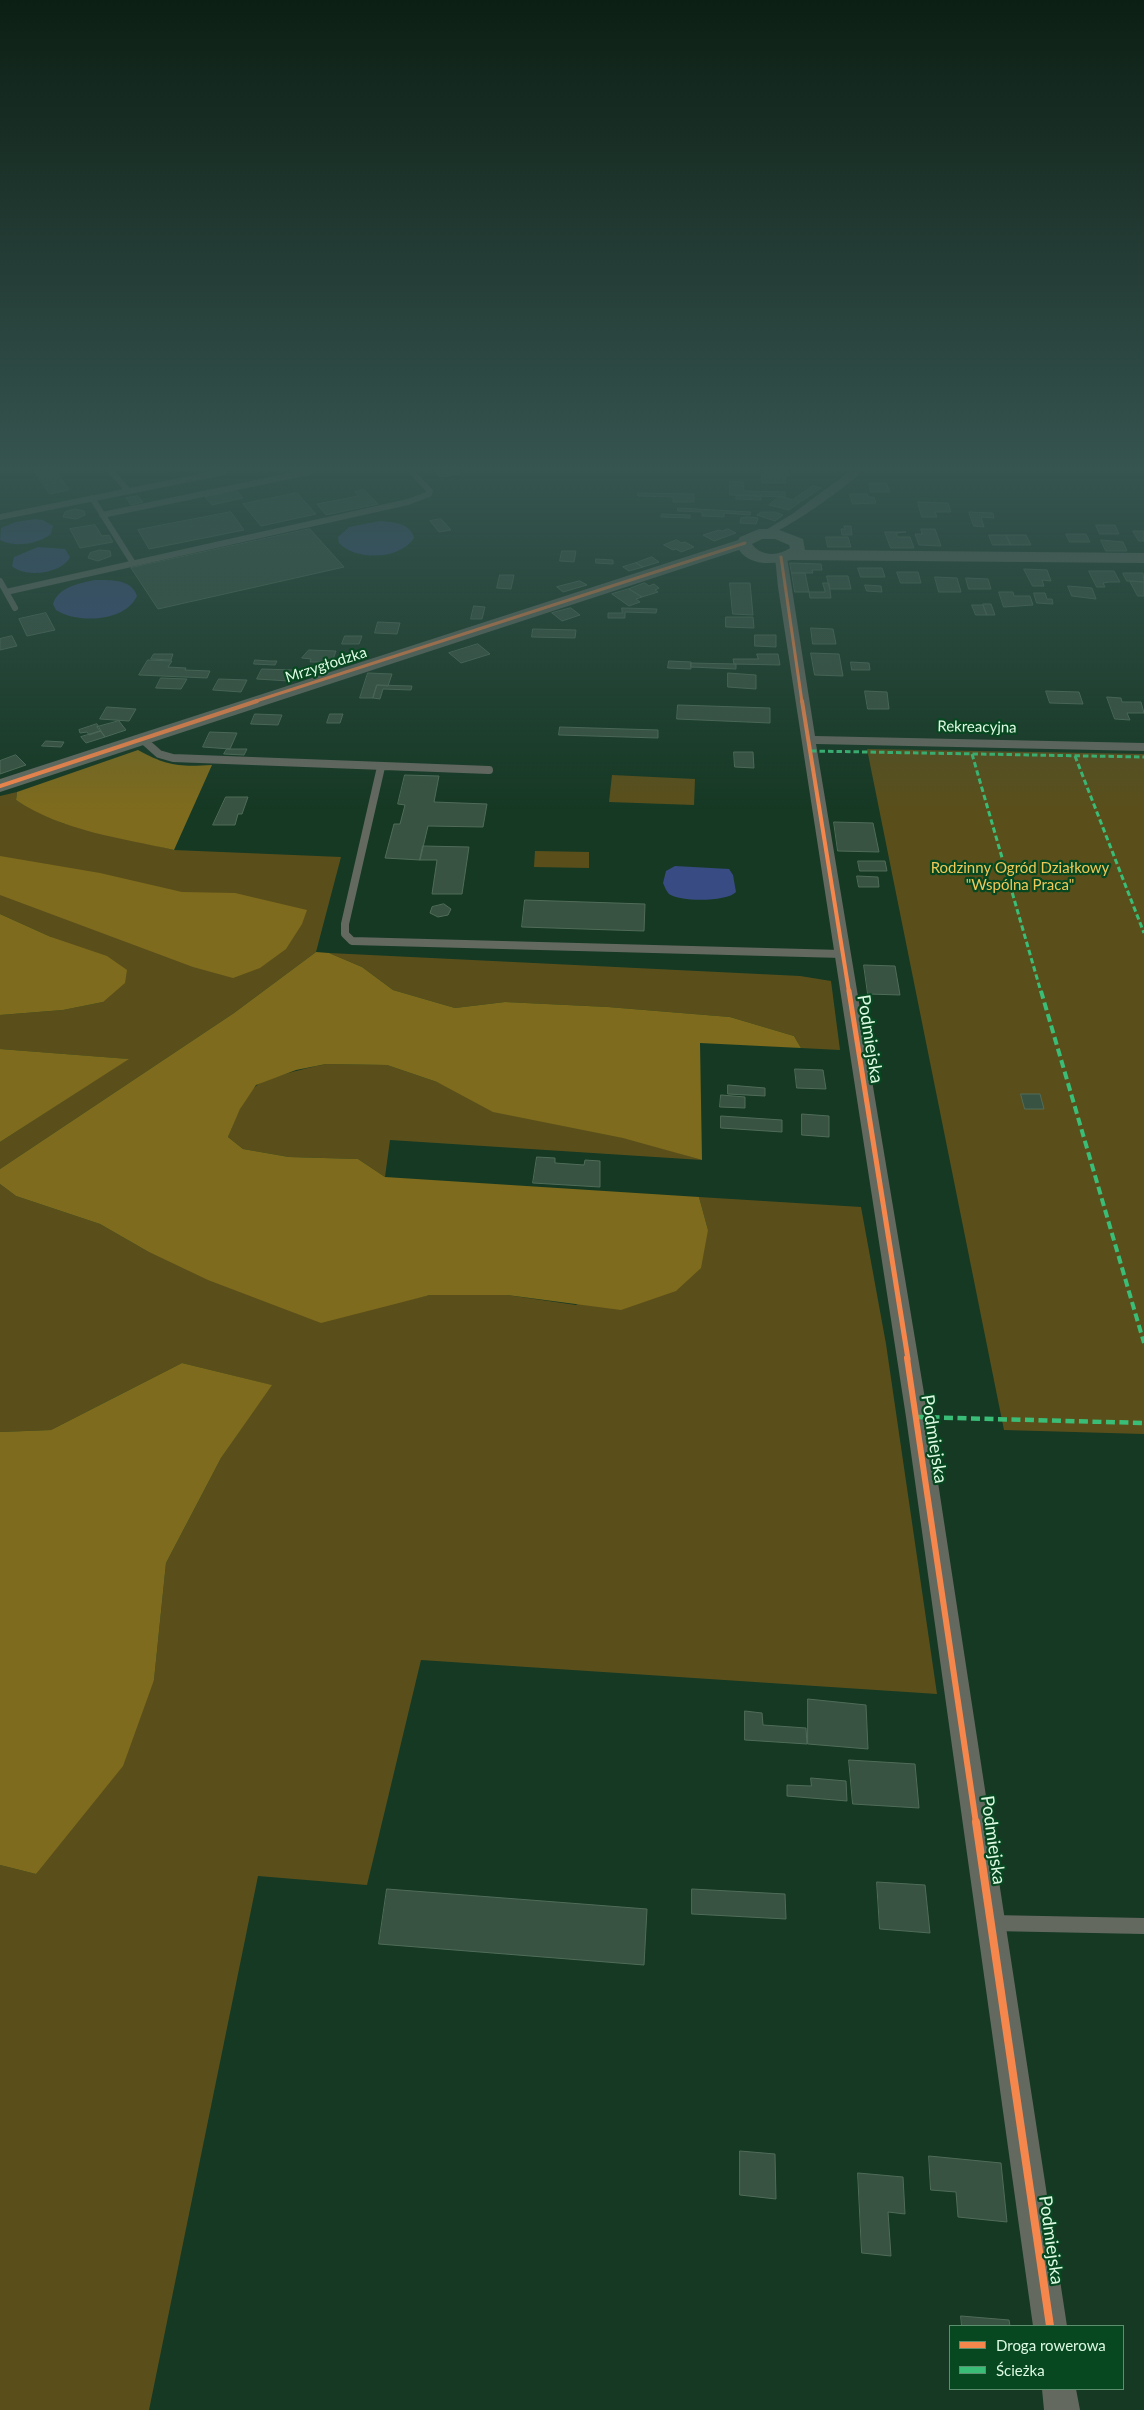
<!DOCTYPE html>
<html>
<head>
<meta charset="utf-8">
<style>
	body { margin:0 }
	#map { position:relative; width:1144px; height:2410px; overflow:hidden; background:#163924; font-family:Lato,sans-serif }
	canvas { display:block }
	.legend { position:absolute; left:949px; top:2325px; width:175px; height:65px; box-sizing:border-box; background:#074821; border:1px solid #5c8f6e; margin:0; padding:6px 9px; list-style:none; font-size:15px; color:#dcfae2 }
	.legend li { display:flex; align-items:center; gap:10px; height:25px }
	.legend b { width:25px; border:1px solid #5c8f6e }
</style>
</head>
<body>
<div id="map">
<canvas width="1144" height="2410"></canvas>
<ul class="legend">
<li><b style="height:6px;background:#f5874c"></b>Droga rowerowa</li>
<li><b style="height:6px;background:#3abd76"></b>Ścieżka</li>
</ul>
</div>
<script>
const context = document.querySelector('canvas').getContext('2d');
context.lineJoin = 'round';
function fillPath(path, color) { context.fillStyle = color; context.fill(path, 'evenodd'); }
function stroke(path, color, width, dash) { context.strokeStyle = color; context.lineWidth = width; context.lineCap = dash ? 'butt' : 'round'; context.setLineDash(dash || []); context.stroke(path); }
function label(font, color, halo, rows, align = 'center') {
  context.font = font + ' Lato,sans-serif'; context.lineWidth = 4.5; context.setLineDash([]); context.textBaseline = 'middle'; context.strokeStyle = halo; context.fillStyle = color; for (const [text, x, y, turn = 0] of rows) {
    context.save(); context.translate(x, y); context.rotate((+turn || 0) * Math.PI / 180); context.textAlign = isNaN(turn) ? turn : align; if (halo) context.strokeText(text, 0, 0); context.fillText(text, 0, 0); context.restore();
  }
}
fillPath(new Path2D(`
	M867,749l277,5v680l-140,-4z
	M612,775l83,4 -1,26 -85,-3z
	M17,792l-1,8 46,23 112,27 167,7 -25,95 -82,61 -234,156v-27l128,-83 -128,-10v-34l63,-5 40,-8 -52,-65 -51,-23v-118z
	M535,851l54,1v16l-55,-1z
	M329,953l471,23 31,5 9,69 -39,-2 -7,-12 -64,-19 -122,-10 -103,-5 -50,6 -62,-18 -31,-23z
	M326,1064l61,1 50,17 265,78 -312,-20 -5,37 -27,-18 -69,-2 -46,-8 -15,-12c7,-16 14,-39 28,-51 10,-9 56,-19 70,-22z
	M0,1184l16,12 84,28 47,27 234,55 49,-11h77l69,10 132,-75 -9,-33 162,10 25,137 51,350 -516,-34 -54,225 -109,-9 -109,534h-149v-545l36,9 118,-194 12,-117 55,-105 50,-73 -89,-22 -131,67 -51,2z`), '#5a4f1b');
fillPath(new Path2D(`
	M138,750c29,16 41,17 74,15l-38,85c-53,-12 -112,-19 -158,-50l1,-8z
	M0,856l100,17 82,19 53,1 72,17 -5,14 -16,25 -26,19 -27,10 -40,-11 -193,-72z
	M0,914l51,23 56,19 20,14 -2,13 -22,19 -40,8 -63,5z
	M316,952l13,1 33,14 31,23 62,18 50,-6 103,5 122,10 64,19 7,12 -101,-5 2,117 -79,-22 -130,-26 -56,-30 -50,-17 -61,-1 -30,6 -40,15 -16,24 -12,28 15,12 46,8 69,2 27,18 314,20 9,33 -7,38 -25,23 -55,19 -114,-15h-77l-109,28 -113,-43 -61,-29 -47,-27 -84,-28 -16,-12v-15l234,-156z
	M0,1049l129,10 -129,83z
	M182,1363l90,22 -51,73 -55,105 -12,117 -31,86 -87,108 -36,-9v-433l51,-2z`), '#7e6b1d');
fillPath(new Path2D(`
	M35,519l8,1 10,6 -2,8c-13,10 -35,14 -51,6l1,-12 15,-6z
	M380,521c13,1 31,2 34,17 -14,22 -58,23 -75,5l-1,-6 11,-10z
	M38,547l27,2 5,8c-8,17 -45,21 -58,9l2,-9z
	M95,580c15,0 37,-1 42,16 -12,26 -59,28 -81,14l-3,-6c5,-17 27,-21 42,-24z
	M675,866l54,3 4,6 3,17c-9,10 -56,10 -67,2 -3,-3 -4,-7 -6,-11l3,-12z`), '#394b83');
const building = new Path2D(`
	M35,472h22l12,18 -19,4z
	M435,472h24l2,2 -21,3z
	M766,472h23v4h-4l1,7h-24l-1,-9z
	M730,481l13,1 1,9 41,1v5l-55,-2z
	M869,483h17l4,9h-19z
	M813,486l8,2 -19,13 -8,-2z
	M364,490l14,14 -52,11 -9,-11 41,-8 -3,-4z
	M237,491l6,7 -31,7 -7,-8z
	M297,493l19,21 -55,12 -18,-22z
	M638,493l56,1v8h-21v-5l-35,-1z
	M850,494h17l1,3h6l2,6 -23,1z
	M737,495l24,1v4l-25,-1z
	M138,496l5,6 -12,3 -5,-7z
	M780,496l20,6 -11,8 -20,-5z
	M918,502l30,1 3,9h-16l2,5h-15z
	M678,508l73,4 -1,3 -26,-2v4l-22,-1v-4l-24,-1z
	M75,509l9,2 1,4 -9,4 -13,-2 2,-5z
	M231,512l13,18 -95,19 -11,-19z
	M762,512h13l8,3 -8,6 -18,-6z
	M969,512l24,1 1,5 -13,-1 3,10 -10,-1z
	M662,514l28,1v3l-29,-1z
	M749,517l9,1 -2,6 -16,-1 1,-5z
	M441,519l10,11 -12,2 -9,-11z
	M95,525l7,11 7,-1 4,7 -33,6 -10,-19z
	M1096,525h19l4,9h-19z
	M844,526h7l1,9h-10l-1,-6h4z
	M310,529l34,38 -186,42 -27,-41z
	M728,529l8,4 -22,8 -11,-6 16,-5 3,1z
	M921,529h14l6,17 -22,-1 -4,-11h7z
	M1133,531h11v10h-5z
	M885,532h21l-10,1 2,4h12l4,11h-23z
	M1066,534h20l4,8h-20z
	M989,535h17l5,10h-18z
	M1006,535h20l5,10h-20z
	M826,537h22l3,10h-23z
	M677,540l4,3 4,-1 9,5 -13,5 -5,-3 -3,1 -9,-5z
	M1101,540l22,2 4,9h-21z
	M100,550l10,1 1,5 -13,5 -10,-3 2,-5z
	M562,551h14l-2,11 -14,-1z
	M652,557l7,5 -16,5 -7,-4z
	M596,559l17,1v4l-17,-1z
	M636,563l7,4 -14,4 -6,-4z
	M790,563l31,1 1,6h-10l1,3h-21z
	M858,568h24l3,9h-24z
	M1024,569l23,1 4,11 -9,-1 2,6h-11z
	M1089,571h25l6,11h-11l-6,1 2,4h-8z
	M897,572h21l3,11h-20z
	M792,573h13l4,19h-14z
	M1123,573h20l1,9 -17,-1z
	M500,575h14l-3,14 -14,-1z
	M827,576h21l3,13h-21z
	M935,577l22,1 4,14h-22z
	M966,578l22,1 3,10h-22z
	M580,581l7,4 -24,7 -6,-5z
	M1130,581l14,1v14h-6z
	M645,583l4,3 5,-2 5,4 -4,2 3,2 -16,5 -13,-8z
	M730,583h20l3,32 -20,-1z
	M823,583h6l2,15h-21l-1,-6h16z
	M865,585l16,1 1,6 -15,-1z
	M1068,586l24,2 4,11 -24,-3z
	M629,589l13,8 -6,2 4,3 -11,4 -17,-12z
	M999,592h14l1,4h16l3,9 -29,2z
	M1034,593h11l2,6h5l1,5 -16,-1z
	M983,604h8l4,11h-8z
	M972,605h11l4,10h-11z
	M474,606l11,1 -3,12h-11z
	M571,608l9,7 -18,6 -10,-8z
	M622,608l35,1 -1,4 -31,-1v6h-17v-5h14z
	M46,613l9,17 -28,6 -8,-17z
	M726,617h27l1,11 -28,-1z
	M378,622l22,1 -3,11 -22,-1z
	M811,628l22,1 3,15h-23z
	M533,629l43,1 -1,8 -43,-1z
	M755,635h21v12l-21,-1z
	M12,636l5,10 -17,4v-11z
	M345,636h17l-3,8h-17z
	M478,644l12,10 -29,9 -12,-10z
	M309,650l27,1 -4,11h-22l1,-3 -9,-1z
	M811,653l28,1 4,22 -28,-1z
	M154,654h19l-2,6 -20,-1z
	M757,654h21l2,11 -46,-1 -1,-5h25z
	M148,660l24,1 -4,6 18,1 -1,2 25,1 -3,7 -68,-3z
	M255,660l15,1h7l-2,4 -21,-1z
	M669,661l22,1v7l-23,-1z
	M851,662l18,1 1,7h-18z
	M691,663l45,1v5l-45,-2z
	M262,669l32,1 -5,11 -32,-2z
	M368,673l24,1 -4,12 -11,-1 -4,13h-13z
	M728,673l28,2v14l-28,-2z
	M161,678l26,1 -6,10 -25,-1z
	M219,679l28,1 -6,12 -28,-2z
	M377,685l35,1 -1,4 -28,-1 -3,10 -7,-1z
	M865,691l22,1 2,17h-21z
	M1046,691l33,1 4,12 -33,-1z
	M1107,697l14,1 1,4h19l3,11h-17l3,7 -15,-1z
	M678,705l92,3v15l-93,-4z
	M107,707l29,2 -7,12 -29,-2z
	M255,714l27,1 -4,10 -27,-1z
	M330,714h13l-3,9h-13z
	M119,721l7,9 -21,7 -8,-10z
	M97,724l4,7 -12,4 -2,-3 -7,1 -1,-3z
	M560,727l98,3v8l-99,-3z
	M101,731l4,6 -19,6 -5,-6z
	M210,732l27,1 -7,16 -27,-2z
	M46,741l18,1 -3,5 -19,-1z
	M227,749h20l-3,6 -20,-1z
	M734,752h19l1,16 -19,-1z
	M16,755l10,10 -26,9v-13z
	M405,775l34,1 -5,26 53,2 -4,23 -55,-1 -8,34 -35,-2 9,-34h6l5,-19 -7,-1z
	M226,797h22l-6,17h-4l-3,11h-22z
	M834,822l39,1 6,29 -41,-1z
	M423,846l46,1 -7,47h-30l5,-34h-17z
	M858,861h27l2,10h-27z
	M857,876l21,1 1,10h-20z
	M525,900l120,4 -1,27 -122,-4z
	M444,904l7,5 -3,6 -10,2 -8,-4 2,-6z
	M864,965l31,1 5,29 -32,-1z
	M795,1069l28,1 3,19 -29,-1z
	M728,1085l37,3v8l-37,-2z
	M1021,1094h19l4,15h-19z
	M721,1095l24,2v11l-25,-1z
	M802,1114l27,2v21l-27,-2z
	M721,1116l61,4v12l-61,-4z
	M537,1157l18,1v5l29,2 1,-5 15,1v26l-67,-4z
	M808,1699l58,6 2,44 -60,-5z
	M745,1711l17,2 1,12 43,3 1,16 -62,-4z
	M849,1760l66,4 4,44 -66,-4z
	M811,1778l35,3 1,20 -60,-5v-11l24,1z
	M877,1882l48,3 5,48 -50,-4z
	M387,1889l260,20 -3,56 -265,-21z
	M692,1889l93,5 1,25 -94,-5z
	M740,2151l35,3 1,45 -36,-4z
	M929,2156l72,7 6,59 -49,-5 -2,-25 -25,-2z
	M858,2173l45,4 2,37 -17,-2 3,44 -29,-3z
	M961,2316l48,4 1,6h-48z`);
fillPath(building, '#385341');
stroke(building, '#506c59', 1);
stroke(new Path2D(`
	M112,472l16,19
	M92,498l41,65
	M102,515l207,-43
	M0,517l224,-45
	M0,581l15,27
	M6,592l402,-90 21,-8 1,-3 -18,-19`), '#646960', 6);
stroke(new Path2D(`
	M141,738l18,16 14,4 316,12
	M381,767l-36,157v10l7,7 490,13`), '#646960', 8);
stroke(new Path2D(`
	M992,1923l152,3`), '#646960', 16);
fillPath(new Path2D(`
	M849,472h12c-10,12 -85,66 -97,63l-2,-2 2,-2 28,-17z
	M781,553l6,4 28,179 329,7v8l-328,-7 112,673 139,909h-34l-127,-909 -128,-830 -3,-30z
	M1042,2389h34l4,21h-36z`), '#646960');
fillPath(new Path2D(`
	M759,529h18l26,10 2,11 339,3v10l-353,-3c-17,4 -40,7 -52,-10l-739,242v-13l738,-239 2,-3zM762,539h13l14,6 1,3c-11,8 -29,9 -38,-4z`), '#626b60');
stroke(new Path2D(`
	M811,751l333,6
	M972,754l69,238
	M1075,756l69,177`), '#3abd76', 3, [5.5, 3]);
stroke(new Path2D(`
	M1041,991l103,352`), '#3abd76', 4, [8, 4]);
stroke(new Path2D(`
	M917,1417l227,6`), '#3abd76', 4.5, [9, 4.5]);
stroke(new Path2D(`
	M781,557l21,145
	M253,702l492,-159`), '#f5874c', 3);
stroke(new Path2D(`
	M802,701l47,291
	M0,786l257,-85`), '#f5874c', 4);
stroke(new Path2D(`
	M849,991l59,368`), '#f5874c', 5);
stroke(new Path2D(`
	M907,1358l69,465`), '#f5874c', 6);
stroke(new Path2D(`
	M976,1822l74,504`), '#f5874c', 8);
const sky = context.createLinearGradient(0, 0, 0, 810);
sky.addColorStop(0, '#0c1f14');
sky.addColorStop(0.58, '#365450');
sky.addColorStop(1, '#36545000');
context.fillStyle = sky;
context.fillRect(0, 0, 1144, 810);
label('15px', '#dcfae2', '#074821', [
	["Mrzygłodzka",326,665,-18],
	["Rekreacyjna",977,727,1]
]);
label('15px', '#eec858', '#074821', [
	["Rodzinny Ogród Działkowy",1020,868],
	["\"Wspólna Praca\"",1020,885]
]);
label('18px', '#dcfae2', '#074821', [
	["Podmiejska",870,1039,81],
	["Podmiejska",934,1439,81],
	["Podmiejska",993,1840,82],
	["Podmiejska",1051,2240,82]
]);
</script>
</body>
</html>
